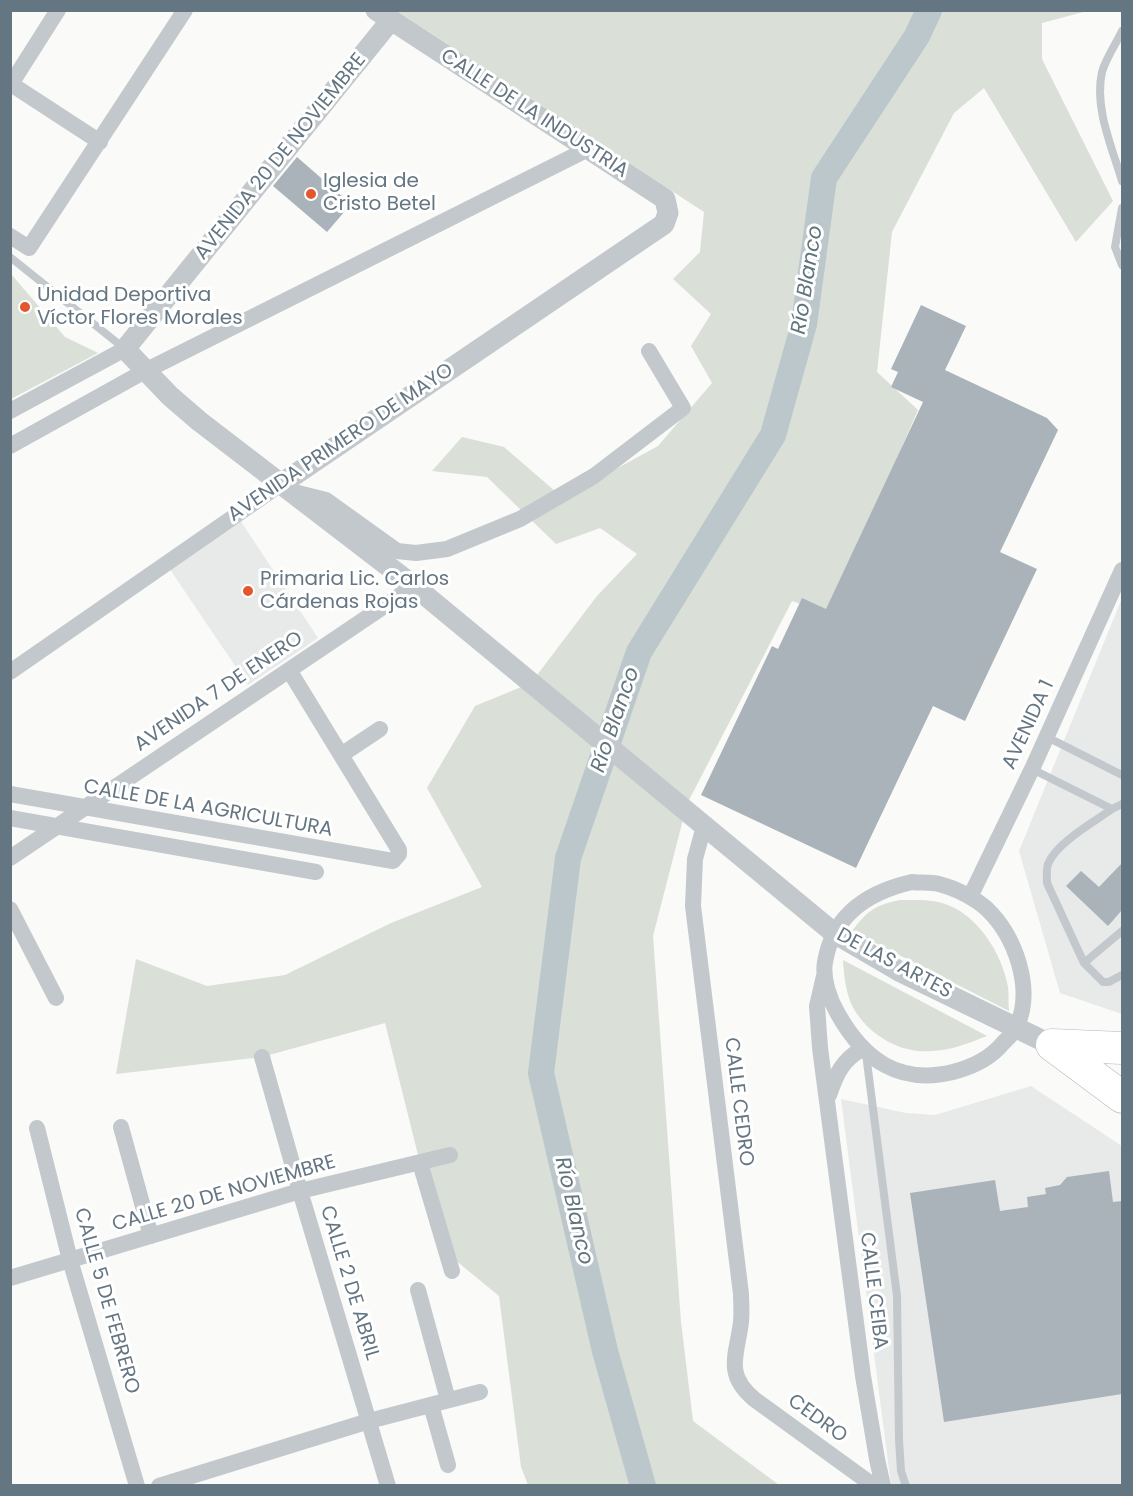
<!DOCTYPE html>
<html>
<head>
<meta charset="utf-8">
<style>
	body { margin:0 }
	#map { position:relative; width:1133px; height:1496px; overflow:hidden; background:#fafaf8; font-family:Poppins,sans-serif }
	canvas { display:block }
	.frame { position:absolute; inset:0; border:12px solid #657683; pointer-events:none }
</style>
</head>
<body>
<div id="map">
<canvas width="1133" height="1496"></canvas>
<div class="frame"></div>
</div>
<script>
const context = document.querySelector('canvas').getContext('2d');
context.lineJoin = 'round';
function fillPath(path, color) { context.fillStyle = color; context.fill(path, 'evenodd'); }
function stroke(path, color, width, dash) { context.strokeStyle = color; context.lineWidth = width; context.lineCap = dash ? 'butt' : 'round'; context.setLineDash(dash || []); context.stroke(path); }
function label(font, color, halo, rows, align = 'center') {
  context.font = font + ' Poppins,sans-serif'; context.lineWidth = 6; context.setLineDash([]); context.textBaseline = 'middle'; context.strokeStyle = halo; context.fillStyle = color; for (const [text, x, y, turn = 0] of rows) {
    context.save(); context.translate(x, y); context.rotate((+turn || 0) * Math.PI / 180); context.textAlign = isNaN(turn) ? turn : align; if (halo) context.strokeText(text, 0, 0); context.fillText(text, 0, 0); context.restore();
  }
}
fillPath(new Path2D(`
	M238,517l80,121 -70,47 -79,-117z
	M1122,598v416l-62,-21 -41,-142z
	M1031,1086l91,60v339h-231l-50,-386 65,14 29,2z`), '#e8e9e9');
fillPath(new Path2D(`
	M397,11h690l-45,12v36l71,142 -37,41 -92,-154 -30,25 -62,119 -15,140 41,38 -89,204 -37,-13 -105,203 -34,132 28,386 12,99 86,64h-251l-7,-18 -22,-171 -45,-37 -34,-96 -35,-140 -123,34 -146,17 20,-115 71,27 78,-11 106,-52 91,-36 -55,-99 48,-82 56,-23 66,-87 40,-42 -37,-26 -44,16 -69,-67 -55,-6 30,-34 42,10 59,51 95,-52 54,-63 -21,-37 20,-32 -38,-35 27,-27 4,-40z
	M11,274l54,63 33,16 -87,46z
	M900,900c14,0 29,-1 42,3 35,10 60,50 66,84 1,8 0,16 1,24l-157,-80c15,-20 23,-26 48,-31z
	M843,960l144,76c-18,7 -35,14 -54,15 -30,3 -59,-13 -76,-37 -11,-15 -13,-37 -14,-54z`), '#dadfd7');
stroke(new Path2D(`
	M643,1486l-38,-135 -64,-278 27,-215 71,-206 134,-217 31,-111 20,-146 93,-142 12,-26`), '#bbc7cb', 26);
fillPath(new Path2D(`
	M297,157l54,47 -24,28 -54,-46z
	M921,305l45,21 -21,44 102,48 11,12 -58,122 37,17 -72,152 -32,-15 -77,162 -155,-73 71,-149 6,3 24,-51 24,11 97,-207 -32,-15 7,-15 -7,-3z
	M1122,863v47l-14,16 -42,-40 15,-15 18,16z
	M1109,1171l4,31 9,-1v193l-178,28 -34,-229 85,-13 5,31 28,-4 -1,-10 19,-3 -1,-6 15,-3 7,-8z`), '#aab3b9');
const motorway = new Path2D(`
	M1052,1045l70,52
	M1052,1045l70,3`);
stroke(motorway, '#b4b9bd', 33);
stroke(new Path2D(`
	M1122,31c-6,13 -16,27 -20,41 -8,36 10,75 20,109
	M1122,208l-7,39 7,18
	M10,257l115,92
	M1047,737l75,38
	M1032,769l80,40
	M1122,804l-10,5c-18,13 -56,34 -64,55 -2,7 -1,13 -1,19l37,80 38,-32
	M1084,963l19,19h6l13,-7
	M866,1054l31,242 2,144 2,31 5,15`), '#c3c8cc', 8);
stroke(new Path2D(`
	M58,10l-47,74 89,58
	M10,236l19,12 156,-238
	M10,411l115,-62
	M10,446l135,-75 443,-222
	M294,492l32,8 71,51 19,2 31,-4 73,-30 74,-43 89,-68 -34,-57
	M10,672l271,-188
	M341,755l39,-26
	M10,794l383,67 6,-7v-4l-110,-180
	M10,818l306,54
	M704,826l-9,33 -2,47 48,388c0,9 1,19 0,28 -4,33 -17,52 13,77l120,87
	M10,858l404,-272
	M912,882c8,1 19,0 27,2 16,4 36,14 48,25 28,27 47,79 30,117 -2,6 -9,12 -14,17 -12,15 -31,24 -50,29 -54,13 -89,-12 -115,-58 -8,-14 -16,-35 -13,-52 8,-47 43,-70 87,-80z
	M970,897l62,-128 90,-199
	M10,909l46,89
	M824,976l-7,30 3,42 43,328 14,83 6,27
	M262,1057l38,134 88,295
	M829,1095c7,-20 13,-35 33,-46
	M121,1127l30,109
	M37,1128l33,132 67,226
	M420,1163l32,108
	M10,1278l290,-87 150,-36
	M418,1290l30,110
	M431,1405l17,60
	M159,1486l210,-65 111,-29`), '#c3c8cc', 16);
stroke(new Path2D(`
	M391,20l-266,329 45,47 29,25 215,165 420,347 65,38 163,79
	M281,484l383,-260 4,-11 -3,-14 -289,-189`), '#c3c8cc', 21);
stroke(motorway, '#fff', 32);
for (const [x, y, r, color] of [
	[311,194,6,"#e4572e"],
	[25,307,6,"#e4572e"],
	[248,591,6,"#e4572e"]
]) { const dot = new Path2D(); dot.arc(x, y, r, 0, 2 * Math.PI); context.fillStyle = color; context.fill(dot); stroke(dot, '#fff', 2); }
label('20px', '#657683', '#fff', [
	["CALLE DE LA INDUSTRIA",534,114,33],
	["AVENIDA 20 DE NOVIEMBRE",281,157,-51],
	["AVENIDA PRIMERO DE MAYO",341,443,-34],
	["AVENIDA 7 DE ENERO",219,692,-34],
	["AVENIDA 1",1029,725,-65],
	["CALLE DE LA AGRICULTURA",208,809,10],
	["DE LAS ARTES",894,964,28],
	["CALLE CEDRO",738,1102,83],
	["CALLE 20 DE NOVIEMBRE",224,1194,-16],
	["CALLE 2 DE ABRIL",349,1283,73],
	["CALLE CEIBA",873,1291,83],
	["CALLE 5 DE FEBRERO",106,1301,74],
	["CEDRO",817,1419,36]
]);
label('20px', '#657683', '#fff', [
	["Iglesia de",323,182],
	["Cristo Betel",323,205],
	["Unidad Deportiva",37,296],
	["Víctor Flores Morales",37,319],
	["Primaria Lic. Carlos",260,580],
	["Cárdenas Rojas",260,603]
], 'left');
label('italic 21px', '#60757c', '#fff', [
	["Río Blanco",808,280,-81],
	["Río Blanco",616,720,-71],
	["Río Blanco",573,1211,77]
]);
</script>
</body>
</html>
